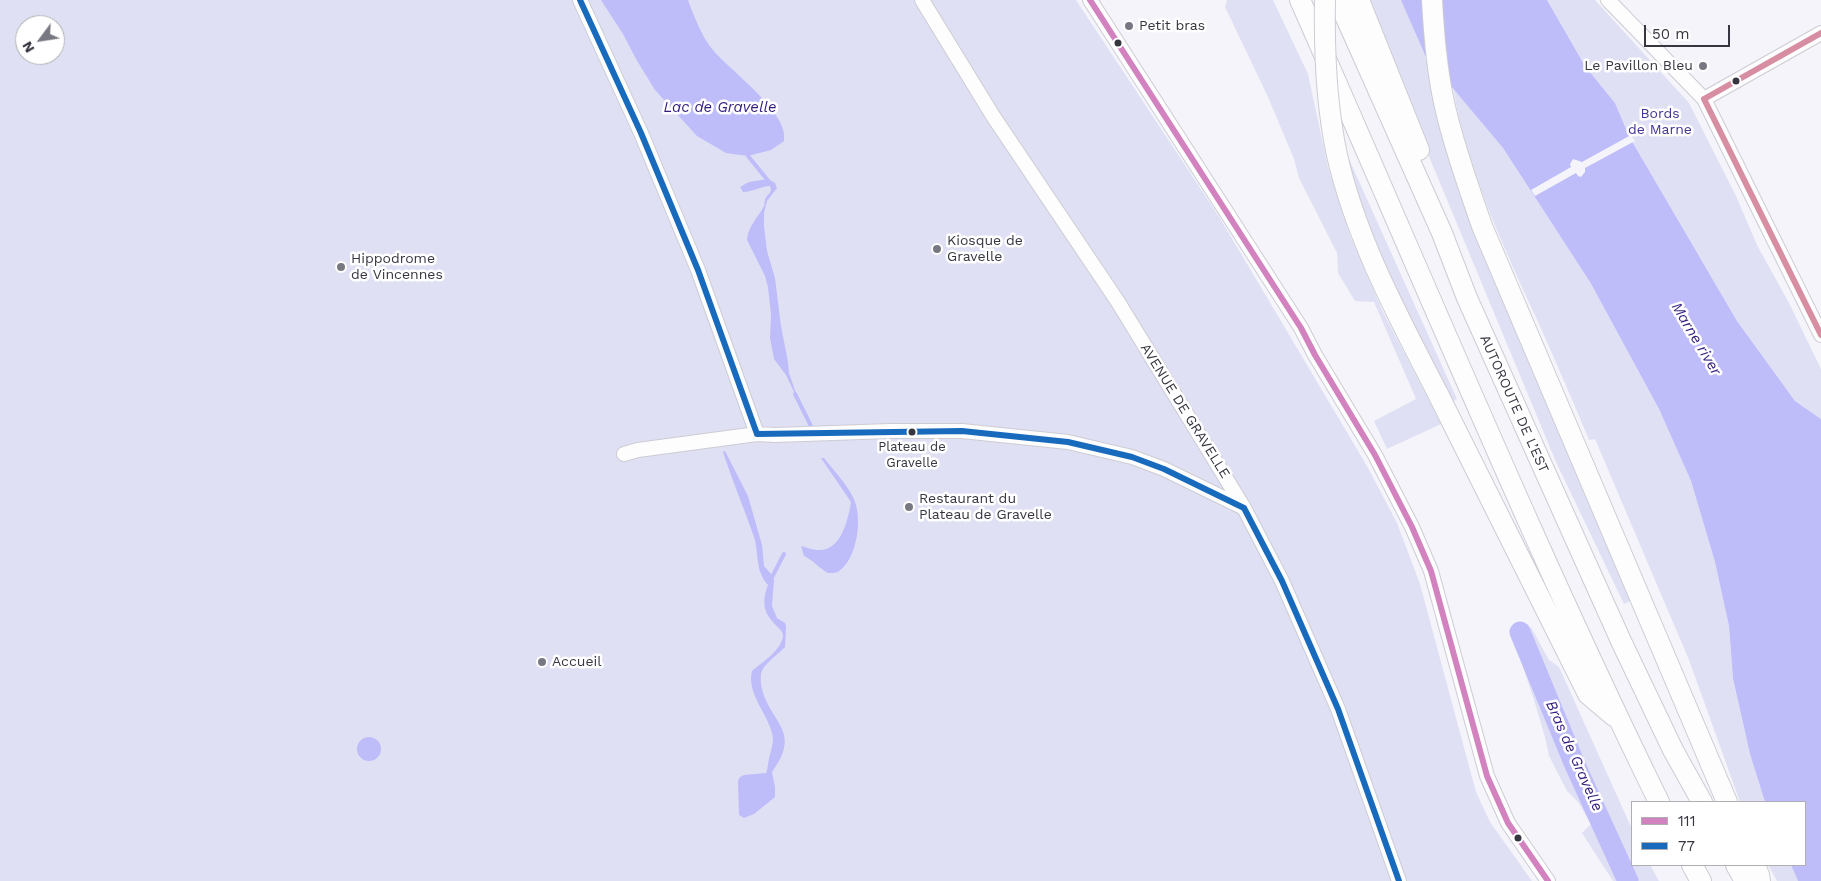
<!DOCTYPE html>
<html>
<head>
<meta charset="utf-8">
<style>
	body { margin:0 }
	#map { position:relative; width:1821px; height:881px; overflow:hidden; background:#f4f4fa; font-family:"Work Sans",sans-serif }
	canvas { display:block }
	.legend { position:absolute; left:1631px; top:801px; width:175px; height:65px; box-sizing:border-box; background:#fff; border:1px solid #afafb3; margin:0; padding:6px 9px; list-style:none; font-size:15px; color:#363641 }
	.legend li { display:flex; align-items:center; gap:10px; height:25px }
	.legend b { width:25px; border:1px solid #afafb3 }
	.north { position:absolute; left:15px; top:15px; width:50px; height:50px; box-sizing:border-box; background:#fff; border:1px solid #afafb3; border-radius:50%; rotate:239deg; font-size:14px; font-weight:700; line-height:20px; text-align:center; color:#363641 }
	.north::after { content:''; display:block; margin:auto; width:18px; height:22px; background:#787882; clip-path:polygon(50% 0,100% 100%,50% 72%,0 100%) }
	.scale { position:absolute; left:1644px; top:25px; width:86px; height:22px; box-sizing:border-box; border:2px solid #363641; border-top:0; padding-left:6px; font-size:15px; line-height:18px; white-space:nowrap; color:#363641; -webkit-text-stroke:4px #fff; paint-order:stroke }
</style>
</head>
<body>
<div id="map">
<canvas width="1821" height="881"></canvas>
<ul class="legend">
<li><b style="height:6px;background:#d282be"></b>111</li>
<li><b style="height:6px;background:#186abd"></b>77</li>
</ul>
<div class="north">N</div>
<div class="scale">50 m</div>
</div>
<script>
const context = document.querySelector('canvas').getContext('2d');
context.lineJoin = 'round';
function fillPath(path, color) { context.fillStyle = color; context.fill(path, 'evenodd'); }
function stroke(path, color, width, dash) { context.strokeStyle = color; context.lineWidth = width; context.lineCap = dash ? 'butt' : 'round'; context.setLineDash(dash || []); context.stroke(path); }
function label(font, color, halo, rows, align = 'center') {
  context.font = font + ' "Work Sans",sans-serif'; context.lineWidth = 5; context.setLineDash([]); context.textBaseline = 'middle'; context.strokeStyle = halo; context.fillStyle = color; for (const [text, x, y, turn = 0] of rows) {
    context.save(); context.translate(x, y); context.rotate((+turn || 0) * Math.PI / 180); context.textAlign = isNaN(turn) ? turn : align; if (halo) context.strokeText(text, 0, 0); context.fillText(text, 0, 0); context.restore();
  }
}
fillPath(new Path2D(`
	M0,0h1076l142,215 149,251 30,57 23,61 56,208 14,30 42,59h-1532zM25,25h30v30h-30z
	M1227,0h46l35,74 20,93 22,69 33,76 58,112 -54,25 -13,-28 42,-22 -42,-97 -19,-1 -17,-28 -1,-20 -38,-75 -5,-19 -26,-62 -43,-90z
	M1364,0h38l23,55 12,57 195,488 -8,4 -68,-142z
	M1547,0h48l94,103 47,93 21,49 32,58 32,66v50l-26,-18 -58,-80 -107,-183 -15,-35 -30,-37z
	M1453,88l50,60 87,134 69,127 32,72 24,81 14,64 4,54 17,74 15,48h-25l-51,-142 -94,-221 -6,1c-16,-39 -33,-78 -50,-116 -35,-76 -72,-154 -86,-236z
	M1344,148l113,251 -5,3c-43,-82 -87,-163 -108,-254z
	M1531,627l18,33 10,7 73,162v36h18l9,16h-46l-31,-48 9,-9 -13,-22 -11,-11 -18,-35 -4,-19 -11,-37 -22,-65z
	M1768,865h23l7,16h-21z`), '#e0e0f5');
fillPath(new Path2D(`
	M601,0h87c6,16 13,35 24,49 17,21 78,64 72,92l-13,9 -23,6 -22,-3 -29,-17 -42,-46 -19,-31 -13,-25z
	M1401,0h146l38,66 30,37 15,35 107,183 58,80 26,18v462h-23l-7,-16h14v-63h-40l-15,-48 -17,-75 -4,-53 -14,-64 -24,-81 -32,-72 -69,-127 -87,-134 -78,-93z
	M768,179l7,4 2,5 -10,13 -3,12v13l3,25 8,27 6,48 7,36 1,11 8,23h-1l-10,-21 -12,-16 -4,-21 1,-23 -3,-28 -3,-11 -18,-36c1,-13 10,-22 16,-32 4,-7 0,-1 2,-8 2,-7 8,-6 5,-14 -9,0 -17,6 -27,6l-3,-5 9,-5z
	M725,451l23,45 14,49 2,21 8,9 2,5 -2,26 5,12 8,5 1,3 -1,21c-6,6 -19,16 -22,22 -3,4 -2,10 -2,15 6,38 43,45 11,88l3,15v10l-21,17 -10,4 -5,-3 -1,-34 2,-4 4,-2 22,-2c2,-5 2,-10 3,-15 2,-7 4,-13 4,-20 -3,-23 -27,-43 -21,-67 10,-9 31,-21 31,-37 -3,-6 -7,-8 -11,-13 -10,-11 -9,-24 -4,-36 -13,-14 -9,-32 -14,-48 -10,-29 -22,-57 -31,-85z
	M821,458h3c9,12 26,29 31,44 7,18 2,57 -16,69 -2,2 -7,2 -11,2 -9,-5 -15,-13 -24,-17l-3,-10c5,1 11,4 16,4 24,2 31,-30 34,-48z
	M357 749a12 12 0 1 1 24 0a12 12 0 1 1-24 0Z`), '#bebcf9');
fillPath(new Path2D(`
	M1631,135l4,6 -50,27v4l-4,5 -3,-1 -2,-3 -41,23 -4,-6 40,-23 -1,-3 3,-5 9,3z`), '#f4f4fa');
stroke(new Path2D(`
	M748,156l22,27
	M795,394l16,32
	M771,579l13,-25`), '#bebcf9', 4);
stroke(new Path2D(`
	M1520,632l55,133 53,116`), '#bebcf9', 21);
const minor = new Path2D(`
	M580,0l61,133 57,137 59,164
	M922,0l71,116 125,186 126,206 38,73 56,128 61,172
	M1090,0l211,328 14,27 60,100 37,72 19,44 56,205 21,47 40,58
	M1608,0l96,99 117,236
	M1704,99l117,-66
	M624,454l14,-4 119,-16 18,1 115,-4h72l106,11 64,15 32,12 80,39`);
const highway = new Path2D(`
	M1300,0c119,268 230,539 359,802
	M1338,0l104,233 25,65 154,343 52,109 29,52
	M1359,0l60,150
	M1432,0c2,37 5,75 14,111 9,39 23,77 36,115l245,576
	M1437,392l151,302 26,22
	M1692,865l9,16
	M1736,865l9,16
	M1755,865l4,10 1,6`);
stroke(minor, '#ccccd4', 16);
stroke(highway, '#ccccd4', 22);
stroke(minor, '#fdfdfe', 14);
stroke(highway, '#fdfdfe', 20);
const highwayBridge = new Path2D(`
	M1325,0c-1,52 1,104 12,155 19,84 61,161 100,237`);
stroke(highwayBridge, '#ccccd4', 22, []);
stroke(highwayBridge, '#fdfdfe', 20);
stroke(new Path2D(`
	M1090,0l211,328 14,27 60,100 37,72 19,44 56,205 21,47 40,58`), '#d282be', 6);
stroke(new Path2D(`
	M580,0l61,133 57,137 59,164
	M757,434l205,-3 106,11 64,15 32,12 80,39
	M1244,508l38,73 56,128 61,172`), '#186abd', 6);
stroke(new Path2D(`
	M1704,99l117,236
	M1704,99l117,-66`), '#d88ea2', 6);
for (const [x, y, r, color] of [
	[1129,26,5,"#787882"],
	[1118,43,4.5,"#363641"],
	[1703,66,5,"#787882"],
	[1736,81,4.5,"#363641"],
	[937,249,5,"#787882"],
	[341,267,5,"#787882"],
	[912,432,4.5,"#363641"],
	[909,507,5,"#787882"],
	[542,662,5,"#787882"],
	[1518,838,4.5,"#363641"]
]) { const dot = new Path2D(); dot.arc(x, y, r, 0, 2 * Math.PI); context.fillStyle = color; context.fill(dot); stroke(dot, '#fff', 2); }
label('13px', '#363641', '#fff', [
	["Plateau de",912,447],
	["Gravelle",912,463]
]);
label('14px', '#363641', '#fff', [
	["Petit bras",1139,26],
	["Le Pavillon Bleu",1693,66,"right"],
	["Kiosque de",947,241],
	["Gravelle",947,257],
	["Hippodrome",351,259],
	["de Vincennes",351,275],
	["Restaurant du",919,499],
	["Plateau de Gravelle",919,515],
	["Accueil",552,662]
], 'left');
label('14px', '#443595', '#fff', [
	["Bords",1660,114],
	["de Marne",1660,130]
]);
label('14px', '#363641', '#fff', [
	["AUTOROUTE DE L’EST",1514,404,66],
	["AVENUE DE GRAVELLE",1185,411,58]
]);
label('italic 15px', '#321c7c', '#fff', [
	["Lac de Gravelle",720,108],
	["Marne river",1696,339,59],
	["Bras de Gravelle",1574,756,66]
]);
</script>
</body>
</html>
